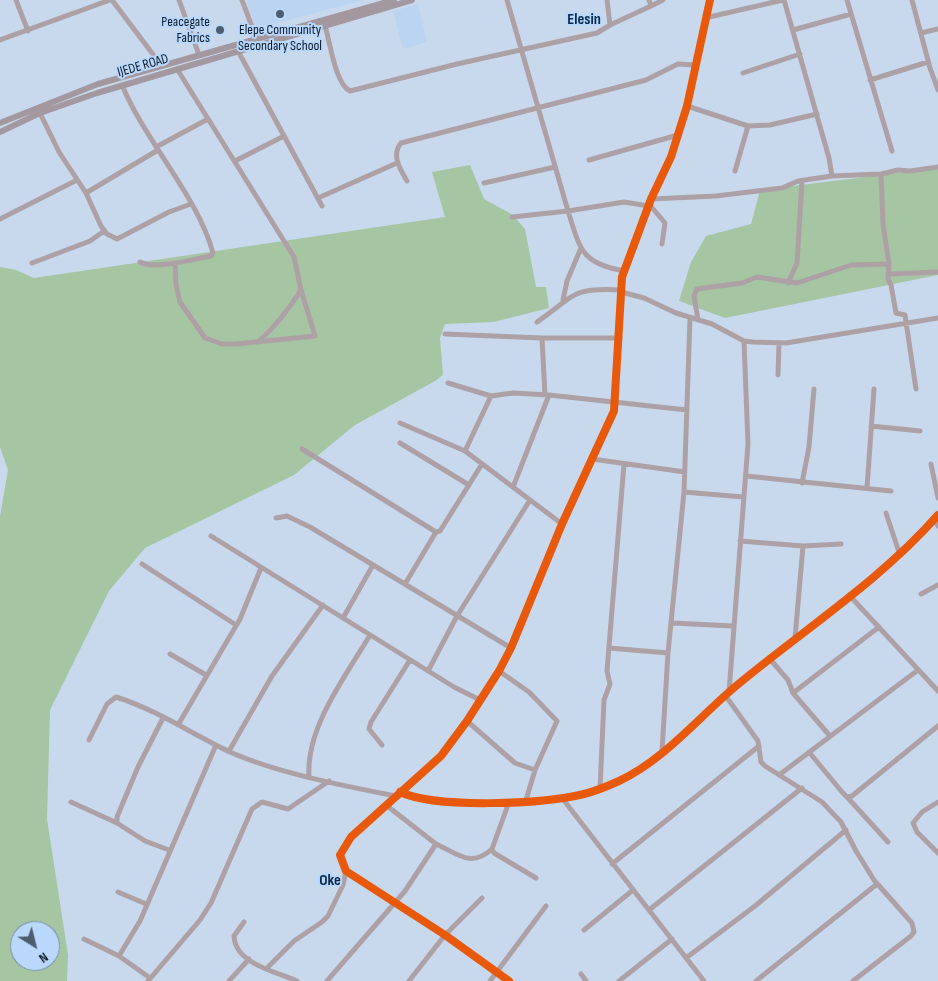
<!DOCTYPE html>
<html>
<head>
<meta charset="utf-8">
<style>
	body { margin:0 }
	#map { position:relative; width:938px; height:981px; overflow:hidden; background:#c9d9ed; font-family:"Sofia Sans Condensed",sans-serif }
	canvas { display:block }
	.north { position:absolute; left:10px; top:921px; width:50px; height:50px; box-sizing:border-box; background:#bad8fc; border:1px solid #748ca8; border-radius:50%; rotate:144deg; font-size:14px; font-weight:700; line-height:20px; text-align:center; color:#0c1a2a }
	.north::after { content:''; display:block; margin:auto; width:18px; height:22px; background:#4e5d6e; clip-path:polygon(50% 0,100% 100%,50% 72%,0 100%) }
</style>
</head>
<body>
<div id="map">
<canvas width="938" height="981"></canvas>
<div class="north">N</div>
</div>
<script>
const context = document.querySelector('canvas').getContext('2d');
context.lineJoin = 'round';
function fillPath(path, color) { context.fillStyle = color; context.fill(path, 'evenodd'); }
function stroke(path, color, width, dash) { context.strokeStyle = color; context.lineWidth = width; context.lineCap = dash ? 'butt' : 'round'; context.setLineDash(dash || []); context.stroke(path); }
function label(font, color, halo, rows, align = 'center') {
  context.font = font + ' "Sofia Sans Condensed",sans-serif'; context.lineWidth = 4; context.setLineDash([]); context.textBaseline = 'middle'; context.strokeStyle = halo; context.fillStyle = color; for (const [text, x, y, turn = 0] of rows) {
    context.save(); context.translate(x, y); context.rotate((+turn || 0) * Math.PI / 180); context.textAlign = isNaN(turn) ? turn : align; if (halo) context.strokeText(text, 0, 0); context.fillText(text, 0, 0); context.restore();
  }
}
fillPath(new Path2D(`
	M246,0h117l-107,29z
	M418,4l9,38 -24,7 -10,-38z`), '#bad4f2');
fillPath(new Path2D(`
	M470,165l14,34 29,16 12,14 11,58h10l3,21 -55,14 -49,2 -5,14 3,37 -8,6 -80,44 -61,50 -149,73 -36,43 -59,119 -3,109 21,136 -1,26h-67v-465l8,-46 -8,-23v-180l16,3 18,8 411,-61 -13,-45zM20,931h30v30h-30z
	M938,168v107l-213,43 -46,-17 12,-39 15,-26 45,-12 9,-34z`), '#a5c5a3');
stroke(new Path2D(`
	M16,0l12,31
	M112,0l49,65
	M179,0l20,55
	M242,0l15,40
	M507,0l61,211 56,-9 25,4
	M784,0l45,158 3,18
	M847,0l45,151
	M912,0l18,68 8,22
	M651,6l12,-6
	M705,18l78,-18
	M610,25l41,-19 -2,-6
	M325,26c5,15 10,58 25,65l107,-27 140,-31 13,-8 -3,-25
	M793,30l58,-16
	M921,33l17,-4
	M0,40l110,-40
	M238,51l84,155
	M743,73l57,-19
	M870,80l58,-18
	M122,85c23,56 76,112 91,168l-2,3c-17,3 -57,14 -71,6
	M687,106l61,20 22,-1 47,-11
	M40,113l19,39 27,41 15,33 6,8 10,5 52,-27 22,-8
	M156,147l52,-28
	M589,160l89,-25
	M235,161l49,-25
	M735,171l13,-45
	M881,174l2,50 6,40 -1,15 3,6 5,28 9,2 11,74
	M407,181c-7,-12 -16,-26 -6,-38l245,-63 32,-16 17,1
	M484,183l71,-16
	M86,193l72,-43
	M318,198l79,-35
	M651,199l65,-3 66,-8 16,-7 34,-5 49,-2 17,-4 12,1 28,-4
	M649,204l16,19 -3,21
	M512,217l56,-6c12,38 13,53 57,60
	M0,219l77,-39
	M32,263l58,-22 14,-10
	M175,263l1,22 4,17 25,36 17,6h14l79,-8 -14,-46 -7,-33 -117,-188
	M889,274l49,-2
	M788,283l9,-20 5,-82
	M621,292l23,6 32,15 36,11 32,17 9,1 33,1 152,-25
	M563,300l4,-19 14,-33
	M698,320l-4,-24 3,-7 45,-6 15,-6 40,6 54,-18 38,-1
	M537,322c38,-26 34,-35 84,-32
	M445,334l97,4h78
	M542,338l3,57
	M259,341c17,-15 30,-32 42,-51
	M778,375l1,-32
	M448,383l43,13 22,-3 36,2 138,15
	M400,423l65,28 97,73
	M871,426l49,5
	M400,443l69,42
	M302,449l134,83 4,-1 42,-67
	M465,451l26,-55
	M592,459l93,13
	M931,464l7,34
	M746,476l145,15
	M802,483l7,-36 5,-58
	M513,487l36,-92
	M867,488l7,-99
	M684,492l59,5
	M886,513l14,42
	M276,518l11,-2 23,11 201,121
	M934,519l4,7
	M211,536l243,151 26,13
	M740,541l63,5 38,-2
	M142,564l94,61
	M405,584l31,-52
	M921,594l17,-9
	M849,595l89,96
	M343,618l30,-53
	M672,623l61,3
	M795,638l8,-92
	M609,648l59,5
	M170,654l36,21
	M769,658l19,22 5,13 37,43
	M428,671l29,-55 73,-116
	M499,671l30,21 28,29 -22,49 -9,30
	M729,692l19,-248 -4,-103
	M793,693l86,-66
	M725,695l33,46 3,21 4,4 57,36 19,20 15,29 18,29 38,43 2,9 -3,4 -58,45
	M163,718l-25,49 -21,50v6l28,18 24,9
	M467,721l48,42 20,7
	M178,725l62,-106 21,-51
	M89,740l18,-36 9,-7c41,13 76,37 114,55 47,21 115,34 166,44
	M382,745l-13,-16 2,-7 39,-62
	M229,751l43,-75 51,-71
	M662,751l6,-98 16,-161 6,-174
	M809,752l33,40 5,5 5,-1 86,-70
	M779,775l139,-105
	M309,776c-3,-49 37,-100 61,-141
	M600,789l4,-89 6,-16 -3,-13 17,-207
	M400,792c37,17 143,12 184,2 12,-3 24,-8 35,-13 45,-21 80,-64 117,-95 67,-56 144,-105 202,-171
	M847,797l41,45
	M562,798l142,183
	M71,802l46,21
	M509,802l-17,47 2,4 42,25
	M938,802l-16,10 -9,11 4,9 21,21
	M436,844c22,10 35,24 56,5
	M612,864l147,-118
	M118,892l28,12
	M649,910l153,-122
	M244,922l-10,14c1,28 43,36 63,45
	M584,930l49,-40
	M84,939l35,17
	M686,958l69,-52 91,-76
	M266,969l28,-28 28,-19 6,-6 15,-31 3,-14
	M581,974l5,7
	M150,978l-31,-22 21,-35 76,-176
	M148,981l52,-61 11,-17 41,-94 10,-7 26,7 41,-28
	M229,981l20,-22
	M327,981l78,-90 31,-47 -50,-39
	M409,981l36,-46 37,-37
	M490,981l56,-75
	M509,981l-64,-46 -99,-64 -6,-16 11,-18 90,-81 26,-35 32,-50 12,-23 51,-124 52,-113 8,-134 29,-78 20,-42 16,-51 23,-106
	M619,981l53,-42
	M756,981l121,-97`), '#ada1a5', 5);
stroke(new Path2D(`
	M0,123l98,-39 296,-84
	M0,132l40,-19 57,-20 315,-93`), '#a498a0', 6);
stroke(new Path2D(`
	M400,792c37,17 143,12 184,2 12,-3 24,-8 35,-13 45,-21 80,-64 117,-95 67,-56 144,-105 202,-171
	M509,981l-64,-46 -99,-64 -6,-16 11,-18 90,-81 26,-35 32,-50 12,-23 51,-124 52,-113 8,-134 29,-78 20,-42 16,-51 23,-106`), '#e8590c', 8);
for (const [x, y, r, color] of [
	[280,14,5,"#4e5d6e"],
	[220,30,5,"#4e5d6e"]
]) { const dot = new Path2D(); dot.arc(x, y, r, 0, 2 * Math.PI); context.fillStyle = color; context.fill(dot); stroke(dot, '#bad8fc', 2); }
label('14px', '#0c1a2a', '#bad8fc', [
	["Peacegate",210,22],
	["Fabrics",210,38],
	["Elepe Community",280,30,"center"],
	["Secondary School",280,46,"center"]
], 'right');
label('14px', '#0c1a2a', '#bad8fc', [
	["IJEDE ROAD",143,66,-16]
]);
label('bold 16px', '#092a4d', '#bad8fc', [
	["Elesin",584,20],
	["Oke",330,881]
]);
</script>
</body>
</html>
